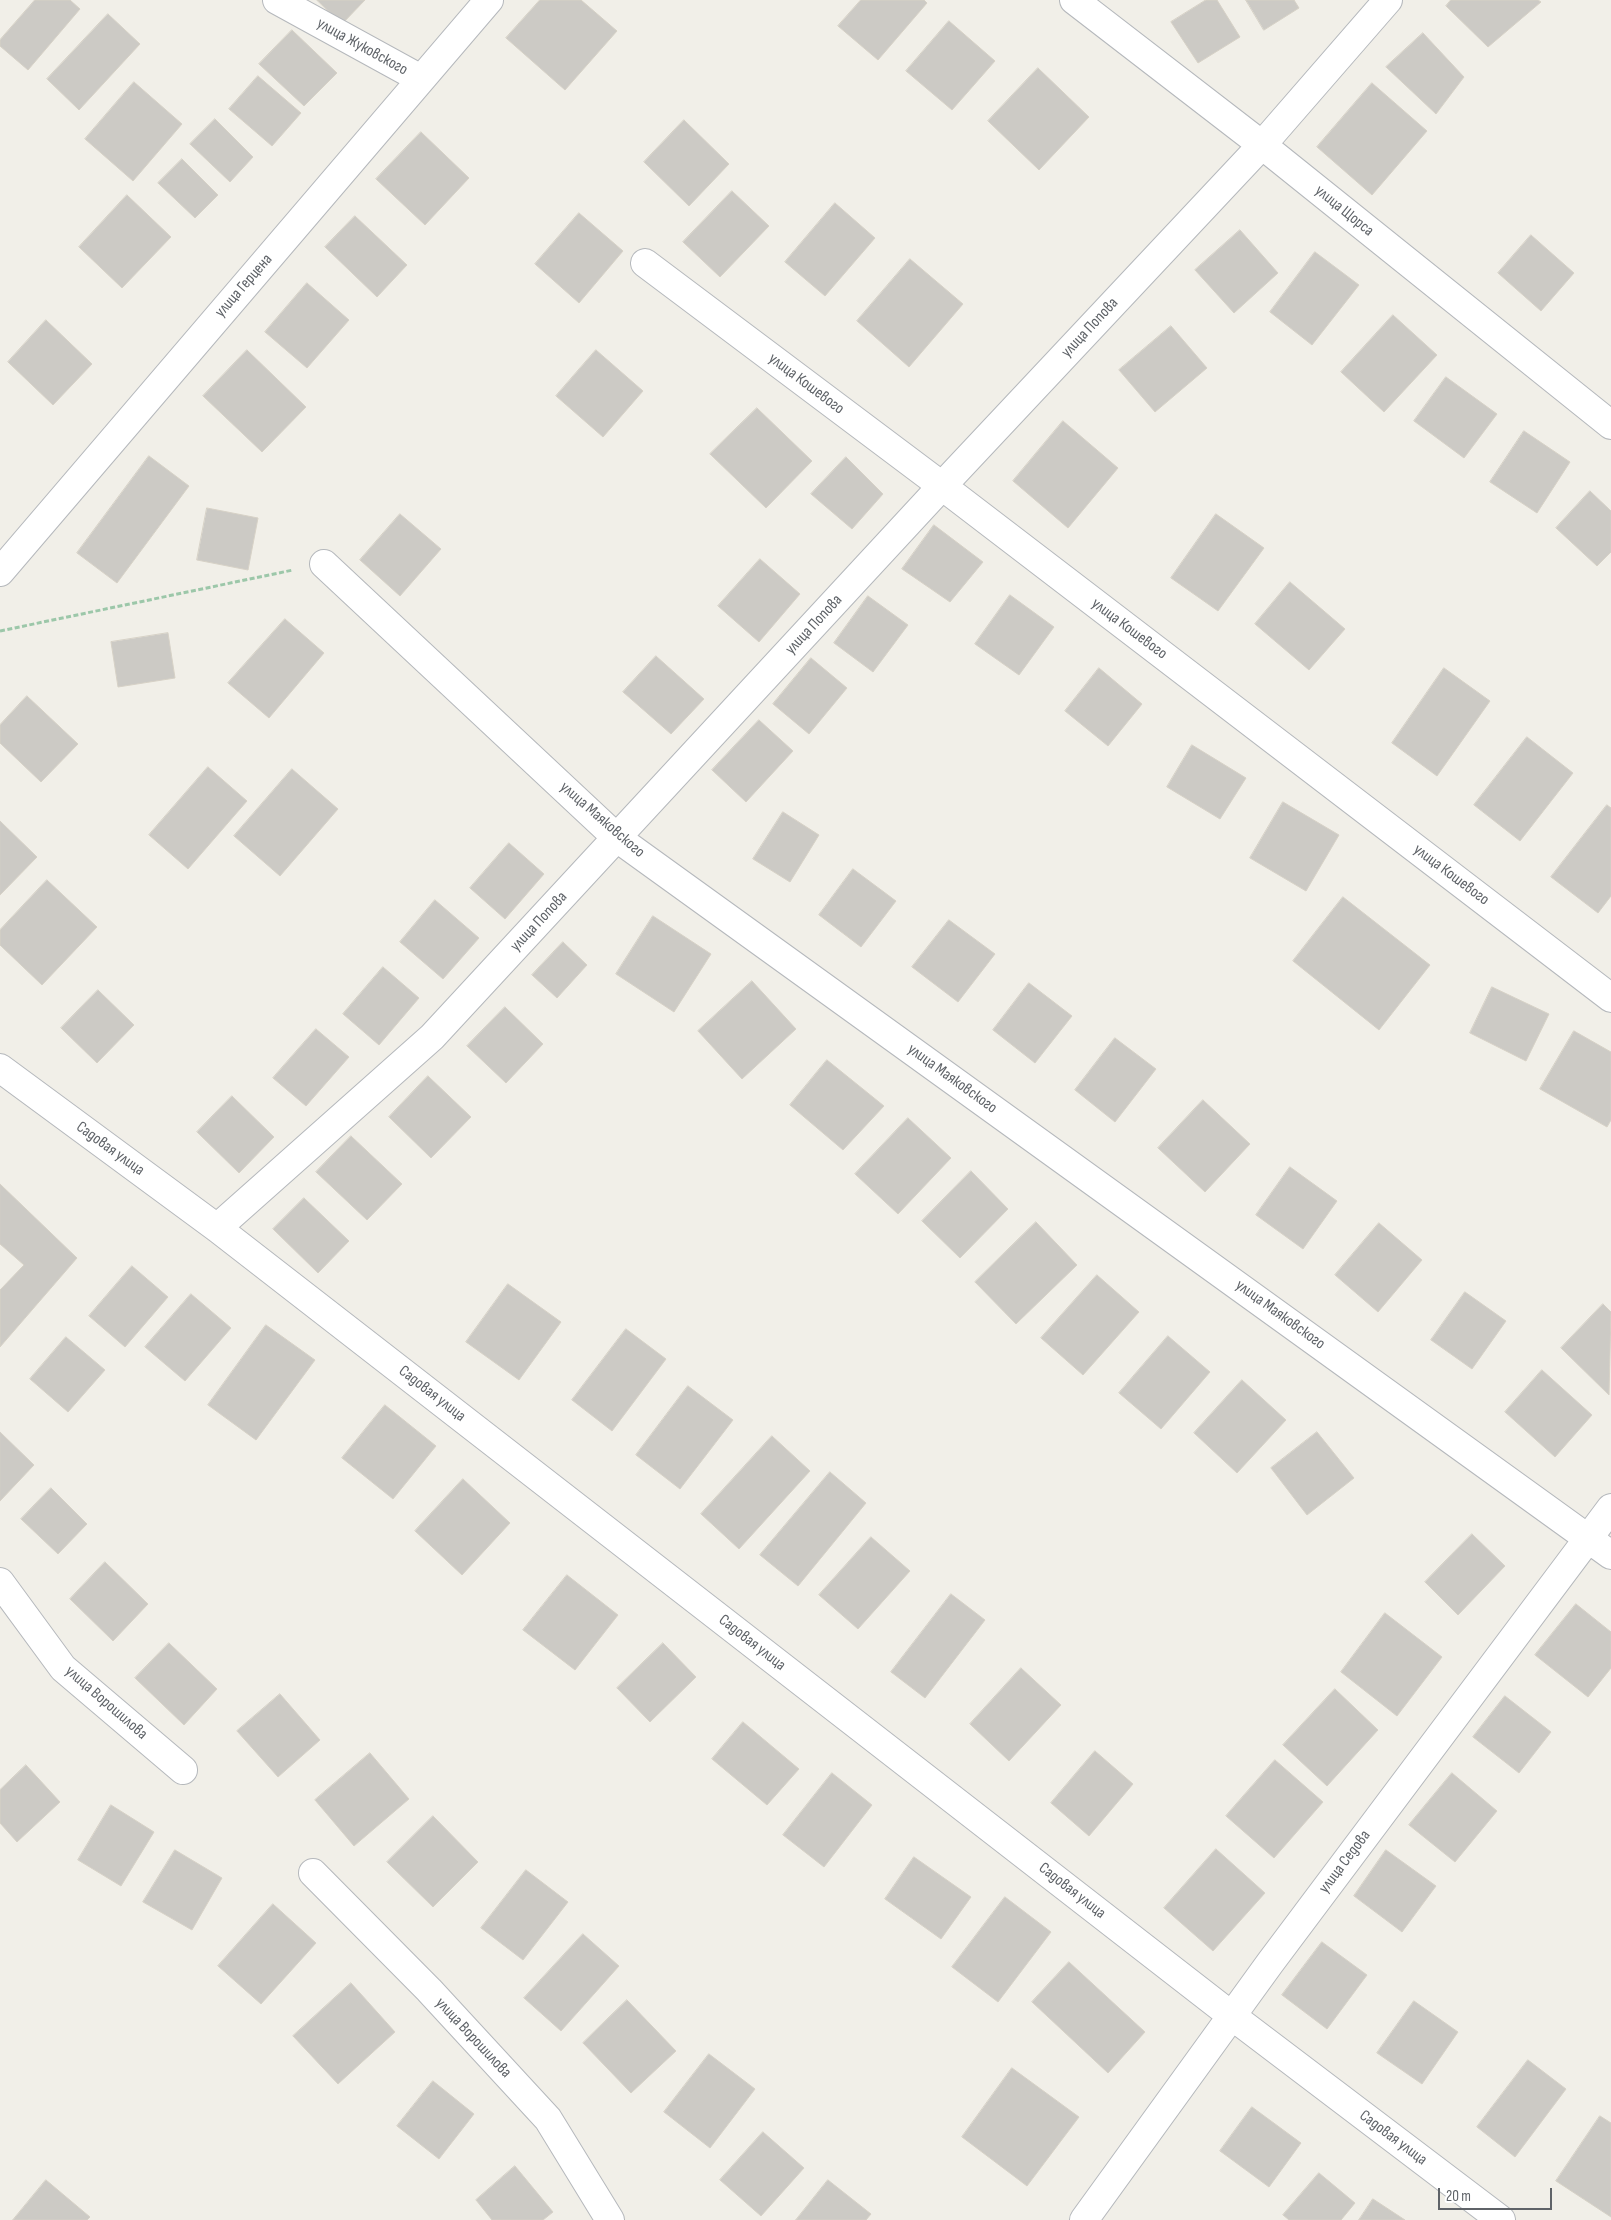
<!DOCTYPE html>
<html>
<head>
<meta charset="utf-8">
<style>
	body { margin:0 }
	#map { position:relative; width:1611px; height:2220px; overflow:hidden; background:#f1efe8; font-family:"Sofia Sans Condensed",sans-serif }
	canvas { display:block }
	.scale { position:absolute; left:1438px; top:2188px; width:114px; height:22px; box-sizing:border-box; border:2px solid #5f6368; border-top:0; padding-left:6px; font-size:15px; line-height:18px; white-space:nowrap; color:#5f6368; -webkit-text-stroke:4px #fff; paint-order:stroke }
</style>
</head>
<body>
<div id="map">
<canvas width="1611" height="2220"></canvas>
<div class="scale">20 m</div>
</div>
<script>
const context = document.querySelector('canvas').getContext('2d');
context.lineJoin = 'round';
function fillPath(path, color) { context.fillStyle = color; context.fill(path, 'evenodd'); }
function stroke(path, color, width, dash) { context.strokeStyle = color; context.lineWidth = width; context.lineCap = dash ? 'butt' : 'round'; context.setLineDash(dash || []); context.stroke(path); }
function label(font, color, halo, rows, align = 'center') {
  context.font = font + ' "Sofia Sans Condensed",sans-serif'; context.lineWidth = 5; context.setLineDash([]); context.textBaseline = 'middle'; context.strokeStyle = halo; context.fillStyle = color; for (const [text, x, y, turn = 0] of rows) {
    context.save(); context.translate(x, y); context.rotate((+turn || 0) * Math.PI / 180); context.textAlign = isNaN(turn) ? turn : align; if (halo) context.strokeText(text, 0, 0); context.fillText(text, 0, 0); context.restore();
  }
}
const building = new Path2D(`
	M35,0h35l10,9 -52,61 -28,-24v-6z
	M317,0h48l-23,24z
	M540,0h41l36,31 -52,59 -59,-52z
	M861,0h63l3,3 -49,57 -40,-34z
	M1206,0h11l23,37 -42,26 -27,-41z
	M1246,0h48l5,8 -35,22z
	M1451,0h87l3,2 -53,45 -42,-41z
	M108,14l32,30 -61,66 -32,-31z
	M949,21l46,40 -43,49 -46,-39z
	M292,30l45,43 -33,33 -45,-42z
	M1423,33l41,44 -28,37 -50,-47z
	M1038,68l51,49 -50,53 -51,-49z
	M258,76l43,37 -29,33 -43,-37z
	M134,82l48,42 -49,57 -48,-42z
	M1372,83l55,48 -55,64 -55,-48z
	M215,119l38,38 -23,25 -40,-38z
	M684,120l45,44 -40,42 -45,-44z
	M421,132l48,46 -44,47 -49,-46z
	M182,159l36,36 -23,23 -37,-35z
	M732,191l37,35 -49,51 -37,-35z
	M127,195l44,42 -49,51 -43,-41z
	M835,203l40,35 -50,58 -40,-34z
	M579,213l44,38 -44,52 -44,-39z
	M355,216l52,49 -30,32 -52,-50z
	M1240,230l38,43 -44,40 -39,-43z
	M1531,235l43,38 -33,38 -43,-38z
	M1315,252l44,33 -47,60 -42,-33z
	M910,259l53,45 -54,63 -52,-46z
	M307,283l42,37 -42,48 -42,-36z
	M1393,315l44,40 -53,57 -43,-40z
	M46,320l46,44 -39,41 -45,-43z
	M1171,326l36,42 -52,44 -36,-42z
	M247,350l59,57 -44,45 -59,-56z
	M596,350l47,41 -40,46 -47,-41z
	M1446,377l51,37 -33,44 -50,-37z
	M757,408l55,53 -46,47 -56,-54z
	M1063,421l55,47 -50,60 -55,-47z
	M1524,431l46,31 -33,51 -47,-31z
	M149,456l40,30 -72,97 -40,-30z
	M846,457l37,37 -31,35 -41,-35z
	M1590,491l21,20v41l-14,14 -41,-38z
	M207,508l51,10 -10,52 -51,-10z
	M400,514l41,35 -41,47 -40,-36z
	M1216,514l48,34 -46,63 -47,-33z
	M934,525l49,37 -33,40 -48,-33z
	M760,559l40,35 -41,48 -41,-36z
	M1290,582l55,47 -36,41 -54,-46z
	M1010,595l44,32 -35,48 -44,-31z
	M868,596l40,29 -35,47 -39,-29z
	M285,619l39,34 -55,65 -41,-35z
	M168,633l7,45 -57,9 -7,-45z
	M656,656l48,43 -33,35 -48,-42z
	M811,658l36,30 -38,46 -36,-30z
	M1099,668l43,36 -34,42 -43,-35z
	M1444,668l46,33 -53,75 -45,-33z
	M27,696l51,48 -37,38 -41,-39v-18z
	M759,720l34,31 -47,51 -34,-32z
	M1527,737l46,36 -53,68 -46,-36z
	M1192,745l54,33 -26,41 -53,-32z
	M208,767l39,34 -59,68 -39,-34z
	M292,769l46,40 -58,67 -46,-40z
	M1283,802l56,33 -33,56 -56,-33z
	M1607,805l4,3v88l-13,17 -47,-36z
	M783,812l36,23 -29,47 -37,-23z
	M0,821l37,36 -37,38z
	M509,843l35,31 -39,45 -35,-31z
	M853,869l43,32 -35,46 -42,-32z
	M47,880l50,47 -55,58 -42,-40v-15z
	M1343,897l87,68 -51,65 -86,-69z
	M435,900l44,38 -36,41 -43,-37z
	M653,916l58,38 -37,58 -58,-38z
	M949,920l46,34 -37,48 -46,-35z
	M563,942l24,23 -30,33 -25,-23z
	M383,967l36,31 -40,47 -36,-31z
	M752,981l44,48 -54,50 -44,-48z
	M1029,983l43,33 -37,47 -42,-33z
	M1492,987l57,27 -23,47 -56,-28z
	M98,990l36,35 -37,38 -36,-35z
	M505,1007l38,37 -37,39 -39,-37z
	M316,1029l33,28 -43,49 -33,-28z
	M1574,1031l37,21v68l-4,7 -67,-38z
	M1115,1038l41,31 -41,53 -40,-32z
	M827,1060l57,46 -41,44 -53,-45z
	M428,1076l43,41 -40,41 -42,-41z
	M232,1096l42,41 -35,36 -42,-41z
	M1203,1100l47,44 -45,48 -47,-44z
	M908,1118l43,40 -53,56 -43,-40z
	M351,1136l51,48 -35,36 -51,-48z
	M1290,1167l47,34 -34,48 -47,-34z
	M971,1171l37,38 -48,49 -38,-37z
	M0,1184l77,74 -77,89v-57l24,-25 -24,-21z
	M304,1198l45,43 -31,32 -45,-44z
	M1036,1222l41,43 -61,59 -41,-42z
	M1379,1223l43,37 -44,52 -43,-37z
	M132,1266l36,31 -43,50 -36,-31z
	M1097,1275l42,37 -56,63 -42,-37z
	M508,1284l53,38 -42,58 -53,-38z
	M1465,1292l41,29 -34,48 -41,-29z
	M191,1294l40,34 -46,53 -40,-34z
	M1603,1304l8,8 -2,83 -48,-47z
	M266,1325l49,35 -59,80 -48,-35z
	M626,1329l40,30 -54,72 -40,-31z
	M1168,1336l42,36 -49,57 -42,-36z
	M66,1337l39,33 -37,42 -38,-33z
	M1542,1370l50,45 -37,42 -50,-45z
	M1242,1380l44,40 -49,53 -43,-40z
	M688,1386l45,34 -53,69 -44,-34z
	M385,1405l51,41 -43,53 -51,-41z
	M0,1432l34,33 -34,36z
	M1317,1432l37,46 -47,37 -36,-47z
	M772,1436l38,35 -71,78 -38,-35z
	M830,1472l36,31 -68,83 -38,-31z
	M463,1479l47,44 -48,52 -47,-44z
	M51,1488l36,36 -29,30 -37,-35z
	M1472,1534l33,32 -47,49 -33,-33z
	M871,1537l39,34 -52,58 -39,-34z
	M105,1562l43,42 -35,37 -43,-42z
	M567,1575l51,40 -43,55 -52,-40z
	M951,1594l34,26 -60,78 -34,-26z
	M1576,1604l35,28v36l-23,29 -53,-42z
	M1385,1613l57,44 -45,59 -56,-44z
	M169,1643l48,46 -33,36 -49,-47z
	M663,1643l33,34 -46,45 -33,-34z
	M1021,1668l40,37 -52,56 -39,-37z
	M1335,1689l43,41 -51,56 -44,-41z
	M280,1694l40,46 -42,37 -41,-46z
	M1505,1696l46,36 -32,41 -46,-36z
	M743,1722l56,47 -32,36 -55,-46z
	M1095,1751l38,33 -44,52 -38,-33z
	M370,1753l39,46 -55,47 -39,-46z
	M1275,1760l48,42 -49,56 -48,-42z
	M26,1765l34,37 -43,40 -17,-19v-33z
	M832,1773l40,32 -48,62 -41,-32z
	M1452,1773l45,38 -42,51 -46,-37z
	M111,1805l43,27 -33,54 -43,-26z
	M433,1816l45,46 -45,45 -46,-45z
	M1216,1849l49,44 -52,58 -49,-43z
	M175,1850l47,28 -30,52 -49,-28z
	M1386,1850l50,36 -34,46 -48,-36z
	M914,1857l57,40 -30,42 -56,-40z
	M526,1870l42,32 -45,58 -42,-32z
	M1005,1897l46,35 -53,70 -46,-35z
	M273,1904l43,39 -55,61 -43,-38z
	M583,1934l36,32 -58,65 -37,-33z
	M1322,1942l45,33 -40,54 -45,-34z
	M1069,1962l76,70 -37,41 -76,-71z
	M351,1983l44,49 -57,52 -45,-48z
	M627,2000l49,51 -45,42 -48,-50z
	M1414,2001l44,31 -36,52 -45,-31z
	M709,2054l46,35 -45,59 -46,-36z
	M1528,2060l38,29 -51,68 -38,-30z
	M1012,2068l67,49 -52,69 -65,-49z
	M433,2081l41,33 -35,45 -42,-33z
	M1252,2107l49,36 -32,44 -49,-36z
	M1600,2116l11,7v94l-55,-36z
	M763,2132l41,36 -43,48 -41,-36z
	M515,2166l38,46 -10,8h-51l-16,-20z
	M1319,2173l36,30 -14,17h-52l-6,-5z
	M46,2180l44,37 -3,3h-74z
	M828,2180l43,34 -5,6h-70z
	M1373,2199l32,21h-46z`);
fillPath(building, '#cccac5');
stroke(building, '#d6d1c6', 1);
const minor = new Path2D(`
	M277,0l144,79
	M1074,0l188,145 349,280
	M645,263l297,223 669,512
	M324,564l293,274 994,717
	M0,572l489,-572
	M0,1068l217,160 1015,788 269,204
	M217,1228l215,-191 510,-551 320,-341 126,-145
	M0,1582l63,86 120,102
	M313,1873l116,117 119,129 62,101
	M1084,2220l186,-257 341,-455`);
stroke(minor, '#b5b8bc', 30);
stroke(new Path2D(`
	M0,631l293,-61`), '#9cc7a9', 3, [5, 2.5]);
stroke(minor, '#fff', 28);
label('16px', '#5f6368', '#fff', [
	["улица Жуковского",362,47,29],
	["улица Щорса",1344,211,39],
	["улица Герцена",244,286,-49],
	["улица Попова",1090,328,-47],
	["улица Кошевого",806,384,37],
	["улица Попова",814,625,-47],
	["улица Кошевого",1129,629,37],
	["улица Маяковского",602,820,41],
	["улица Кошевого",1451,875,37],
	["улица Попова",539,922,-47],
	["улица Маяковского",952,1079,36],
	["Садовая улица",110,1149,36],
	["улица Маяковского",1280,1315,36],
	["Садовая улица",432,1394,38],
	["Садовая улица",752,1643,38],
	["улица Ворошилова",106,1703,41],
	["улица Седова",1345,1862,-53],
	["Садовая улица",1072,1891,38],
	["улица Ворошилова",473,2038,47],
	["Садовая улица",1393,2138,37]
]);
</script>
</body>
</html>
